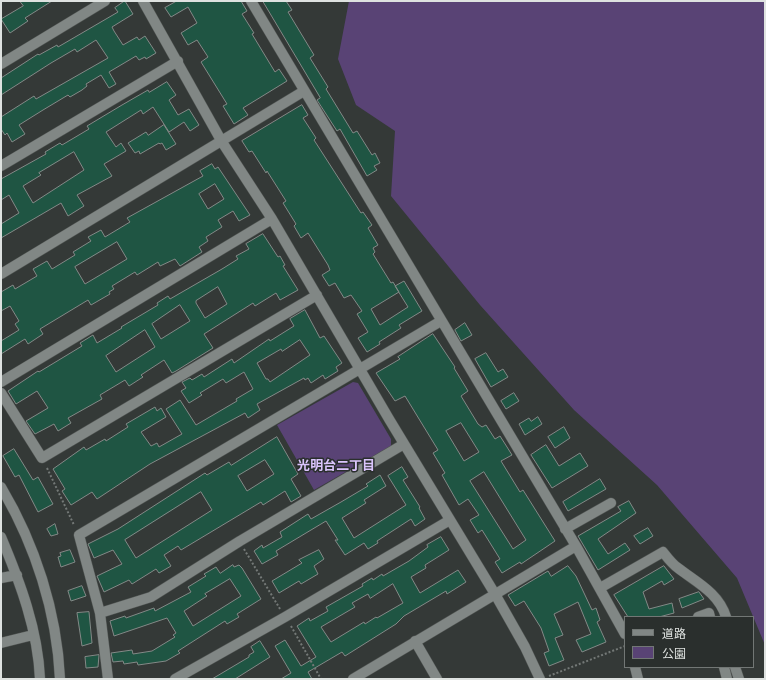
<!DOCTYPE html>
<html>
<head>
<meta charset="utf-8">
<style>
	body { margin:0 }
	#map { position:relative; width:766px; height:680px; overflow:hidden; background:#343937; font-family:Bitter,"Noto Sans JP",serif }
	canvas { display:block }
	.frame { position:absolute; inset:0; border:2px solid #dee2e0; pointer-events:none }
	.legend { position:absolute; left:624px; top:616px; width:130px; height:52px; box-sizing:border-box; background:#2a2f2d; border:1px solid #727775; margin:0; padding:5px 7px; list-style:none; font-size:12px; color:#dee2e0 }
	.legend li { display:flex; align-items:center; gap:8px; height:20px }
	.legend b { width:20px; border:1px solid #727775 }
</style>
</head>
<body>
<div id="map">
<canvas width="766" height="680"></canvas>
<div class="frame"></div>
<ul class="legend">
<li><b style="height:5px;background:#818785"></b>道路</li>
<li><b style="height:11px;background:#594375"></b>公園</li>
</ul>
</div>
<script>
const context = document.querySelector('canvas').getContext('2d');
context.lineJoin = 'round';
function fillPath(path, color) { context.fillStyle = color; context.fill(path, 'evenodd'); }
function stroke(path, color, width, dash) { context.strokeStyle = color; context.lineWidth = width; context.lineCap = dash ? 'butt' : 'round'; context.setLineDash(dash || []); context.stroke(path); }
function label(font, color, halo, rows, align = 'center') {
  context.font = font + ' Bitter,"Noto Sans JP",serif'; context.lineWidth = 3; context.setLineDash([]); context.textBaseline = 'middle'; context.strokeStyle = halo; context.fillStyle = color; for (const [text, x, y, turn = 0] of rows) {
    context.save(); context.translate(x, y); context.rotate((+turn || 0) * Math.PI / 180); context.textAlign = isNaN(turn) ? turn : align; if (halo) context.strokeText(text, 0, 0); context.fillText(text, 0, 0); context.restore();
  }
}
fillPath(new Path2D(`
	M349,1h416v644l-28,-67 -80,-93 -83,-75 -94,-105 -89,-109 4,-65 -39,-26 -18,-46z
	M353,382l5,1 33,56v7l-77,44 -37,-65z`), '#594375');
const building = new Path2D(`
	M20,1h32l-27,17 3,3 -18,12 -9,-14 22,-13z
	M125,1l8,13 -21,13 2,4 9,14 14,-8 2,3 6,-4 11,17 -10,6 -1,-2 -6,3 -3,-4 -27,16 7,12 -7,4 -8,-13 -15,9 1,2 -5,4 -12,7 -2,-2 -25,15 -24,15 6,9 -13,8 -5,-9 -2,2 -4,-6v-12l33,-21 2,3 72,-41 -12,-18 -19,12 -2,-3 -24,14 -50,32v-17l37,-24 1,1 18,-10 1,2 60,-35 -3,-4z
	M177,1h64l6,10 -5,3 12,19 -2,1 23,38 4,-3 8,12 -44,27 5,7 -14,9 -11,-18 4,-2 -26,-42 7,-5 -11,-17 -9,5 -7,-12 16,-10 -9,-16 -17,10 -6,-9z
	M263,1h23l6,9 -4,2 26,43 -4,3 18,29 -2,2 8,13 19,31 4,-2 15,24 3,-2 5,10 -6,3 3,4 -10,6 -27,-47 -3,2 -20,-31 3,-2z
	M167,82l9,13 -7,5 9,15 11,-6 10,16 -9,6 -6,-9 -15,10 -16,-25 -10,7 -2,-4 -35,22 10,15 5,-4 5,8 -22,13 8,12 -35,19 7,11 -16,10 -7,-13 -60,35v-14l18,-11 -10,-18 -8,5v-21l45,-25 -1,-2 15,-9 2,2 27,-16 -2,-3 35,-21 26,-15 1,2zM74,152l10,18 -51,33 -10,-17 18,-11 -2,-2z
	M302,105l6,10 -5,3 13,20 -2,2 47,73 2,-1 9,13 -4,3 10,17 -5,3 2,4 -2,2 18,29 2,-1 6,10 -28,17 9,16 28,-18 -13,-21 9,-5 18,30 -23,14 2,3 -22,14 1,2 -13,8 -9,-14 10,-6 -11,-18 5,-3 -11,-16 -7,3 -9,-15 -6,3 -7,-11 8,-5 -2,-5 -20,-32 -7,5 -7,-12 2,-2 -13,-21 3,-2 -19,-30 -1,2 -14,-22 -3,1 -7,-11z
	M164,125l12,19 -10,6 -4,-7 -2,1 -1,-1 -19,11 -1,-3 -4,2 -7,-10 18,-11 2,3z
	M212,164l3,5 3,-2 32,48 -11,6 -6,-10 -15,9 4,7 -16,10 2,4 -9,6 3,5 -22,14 -5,-7 -15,7 -2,-4 -21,13 -2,-3 -23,14 2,3 -5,3 1,2 -19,11 -3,-5 -48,29 3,5 -15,10 -3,-5 -24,15v-13l18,-11 -4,-6 4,-3 -9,-15 -9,5v-19l12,-7 2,4 22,-13 -4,-7 14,-8 5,8 23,-14 -2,-3 18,-11 -3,-4 13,-7 4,7 25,-15 -3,-4 76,-42 -3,-5zM215,184l9,15 -16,10 -9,-15zM117,242l10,17 -42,25 -10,-17z
	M263,234l15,23 2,-1 5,9 -2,1 15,24 -18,10 -4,-7 -21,13 -2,-3 -49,31 9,14 -37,23 -4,2 -8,-13 -23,15 2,2 -14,9 -4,-6 -25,15 2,4 -34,19 3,5 -13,8 -4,-7 -19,10 -9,-13 22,-13 -11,-17 -21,13 -8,-13 30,-20 1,1 43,-26 -2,-3 13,-8 4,8 25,-15 -1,-1 37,-22 -1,-2 11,-7 2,3 52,-30 16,-10 -2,-3 13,-7 -3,-5zM218,287l9,17 -22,14 -9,-15v-2zM180,305l10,16 -29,18 -9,-15zM145,330l10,17 -39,25 -10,-16z
	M305,310l15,28 4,-2 18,27 -6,4 2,4 -13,8 -2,-4 -12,8 -3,-5 -3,2 -1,-2 -47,26 3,6 -12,8 -3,-5 -95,51 -53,35 -5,-7 -21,13 -9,-14 3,-2 -12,-20 31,-22 2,3 19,-11 1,2 22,-14 -2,-3 29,-17 2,4 4,-3 5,9 -25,15 10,14 6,-3 2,4 23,-13 -16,-25 14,-9 16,25 41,-24 -1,-2 17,-10 -9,-17 -18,11 -3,-4 -23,14 2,2 -13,8 -8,-12 5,-3 -4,-6 8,-4 2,2 10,-6 2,3 28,-18 2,4 35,-24 1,2 24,-15 -4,-7zM300,340l10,15 -40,27 -2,-3h-2l-9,-16 24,-14 1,2z
	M465,323l7,12 -11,6 -6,-11z
	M433,334l22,33 -1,1 14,23 -7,5 17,28 4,3 4,-2 9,14 5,-3 7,11 5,8 -11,6 19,31 3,-2 32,51 -34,23 -1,-2 -18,11 -7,-11 5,-3 -18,-29 -4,3 -8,-13 9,-5 -11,-16 -9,6 -17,-30 3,-2 -12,-20 5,-3 -33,-54 -10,5 -19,-28 24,-14 -2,-2zM461,423l18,29 -15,9 -18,-30zM484,472l42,68 -13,9 -43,-68z
	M486,353l12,19 5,-3 5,8 -17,10 -16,-28z
	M514,393l5,8 -13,8 -5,-8z
	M538,417l4,7 -17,11 -6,-11 10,-6 2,3z
	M564,427l6,11 -15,10 -7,-11z
	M277,437l21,37 -7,5 10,17 -10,6 -6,-11 -22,14 -2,-3 -80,48 -3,-4 -14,9 7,11 -12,7 -3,-4 -24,15 -3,-4 -25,12 -7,-16 25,-12 -9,-14 -19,8 -6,-14 30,-15 87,-56 2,2 22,-13 2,3zM265,460l9,14 -27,17 -9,-15zM201,492l11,18 -76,48 -11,-18z
	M546,445l13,21 21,-13 8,13 -36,22 -21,-33z
	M14,449l19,31 5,-3 15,27 -15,8 -19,-37 -4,2 -12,-21z
	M402,467l6,10 -5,3 17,27 -1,1 6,11 -10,7 -4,-7 -34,22 1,2 -10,6 -4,-6 -19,12 -10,-15h3l-12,-19 -50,30 2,4 -16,9 -8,-13 8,-6 1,3 19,-11 -2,-5 28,-18 3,5 30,-17 27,-16 -2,-2 14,-9 6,11 -22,14 2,3 -24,15 12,20 52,-33 -18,-29z
	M600,479l6,10 -38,22 -5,-9z
	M629,501l7,12 -38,26 10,15 17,-11 5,7 -32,20 -20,-34 43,-25 -3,-4z
	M55,524l3,10 -7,2 -4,-7z
	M648,528l5,8 -13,8 -6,-8z
	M441,537l8,13 -24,15 1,3 -15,9 9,16 38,-23 8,12 -19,12 -1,-3 -42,25 -8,8 -51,32 -3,-4 -34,20 4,7h-31l10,-6 -16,-27 10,-6 16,26 15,-9 -19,-31 12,-8 1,3 18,-10 -2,-4 37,-21 -1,-2 10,-6 1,2 9,-6 1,2 26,-15 19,-14 -1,-2zM393,584l10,19 -26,15 -1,-1 -11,7 -1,-2 -33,20 -10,-15 34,-20 -3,-4 16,-9 2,4z
	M70,550l5,12 -14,5 -3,-10 3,-1 -1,-3z
	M319,550l5,9 -10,7 4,8 -17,10 -2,-3 -20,12 -7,-12 30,-18 -3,-3z
	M233,565l1,2 5,-2 3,3 19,31 -24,15 2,3 -12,7 -2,-3 -47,30 2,2 -14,8 -28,4 -1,-3 -13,2 -1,-3 -10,1 -2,-9 21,-3 1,4 19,-3 23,-14 -2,-2 3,-2 -9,-15 -53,18 -4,-15 15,-5 1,2 28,-10 1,3 36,-19 -3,-5 18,-11 -2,-2 12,-7 4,6zM230,579l11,17 -48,30 -9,-15 23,-15 -2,-2z
	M568,566l8,10 16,34 4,-2 4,12 -3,2 9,20 -24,10 -6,-12 15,-6 -13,-32 -24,12 9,21 -8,3 9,22 -15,6 -5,-13 5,-2 -8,-23 -17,-27 -9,5 -7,-11 40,-24 3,5z
	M664,566l10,13 -10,6 -2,-4 -19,11 6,17 23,-6 2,10 -15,4h-31l-14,-22z
	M82,586l4,10 -15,5 -3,-10z
	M699,592l5,7 -22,9 -3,-9z
	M89,612l3,31 -10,3 -5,-33z
	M260,641l10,16 -35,22h-23l37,-22v-2l5,-3 -3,-5z
	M99,655l-1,12 -12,1 -1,-11z`);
fillPath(building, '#1f5543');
stroke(building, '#838987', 1);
const minor = new Path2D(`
	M143,1l79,141 50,77 117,200 106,175 30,53 15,32
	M251,1l325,545 49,88
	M1,64l104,-63
	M1,166l177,-105
	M1,274l303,-183
	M1,382l271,-163
	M1,393l41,65 275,-163
	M1,487c34,57 56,125 59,192
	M565,529l46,-26
	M1,537c19,45 37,93 39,142
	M1,578l16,-3
	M600,588l63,-36c4,5 9,12 15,16 18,14 41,25 48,49
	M100,613l51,-16 89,-56 164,-97
	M698,617l11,-4 1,4
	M415,641l22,38
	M1,643l32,-8
	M635,667l3,12
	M724,667l3,12
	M735,667l4,12
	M108,679l-8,-66 -21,-78 362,-214
	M175,679l110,-62 165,-97
	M353,679l223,-133`);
stroke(minor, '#525654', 11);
stroke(new Path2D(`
	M47,468l27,57
	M244,549l36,60
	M291,626l30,53
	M549,676l76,-30`), '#747977', 2, [2, 2]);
stroke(minor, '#818785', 10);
label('bold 13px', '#dac4fc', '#2a2f2d', [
	["光明台二丁目",336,466]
]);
</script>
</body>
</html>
